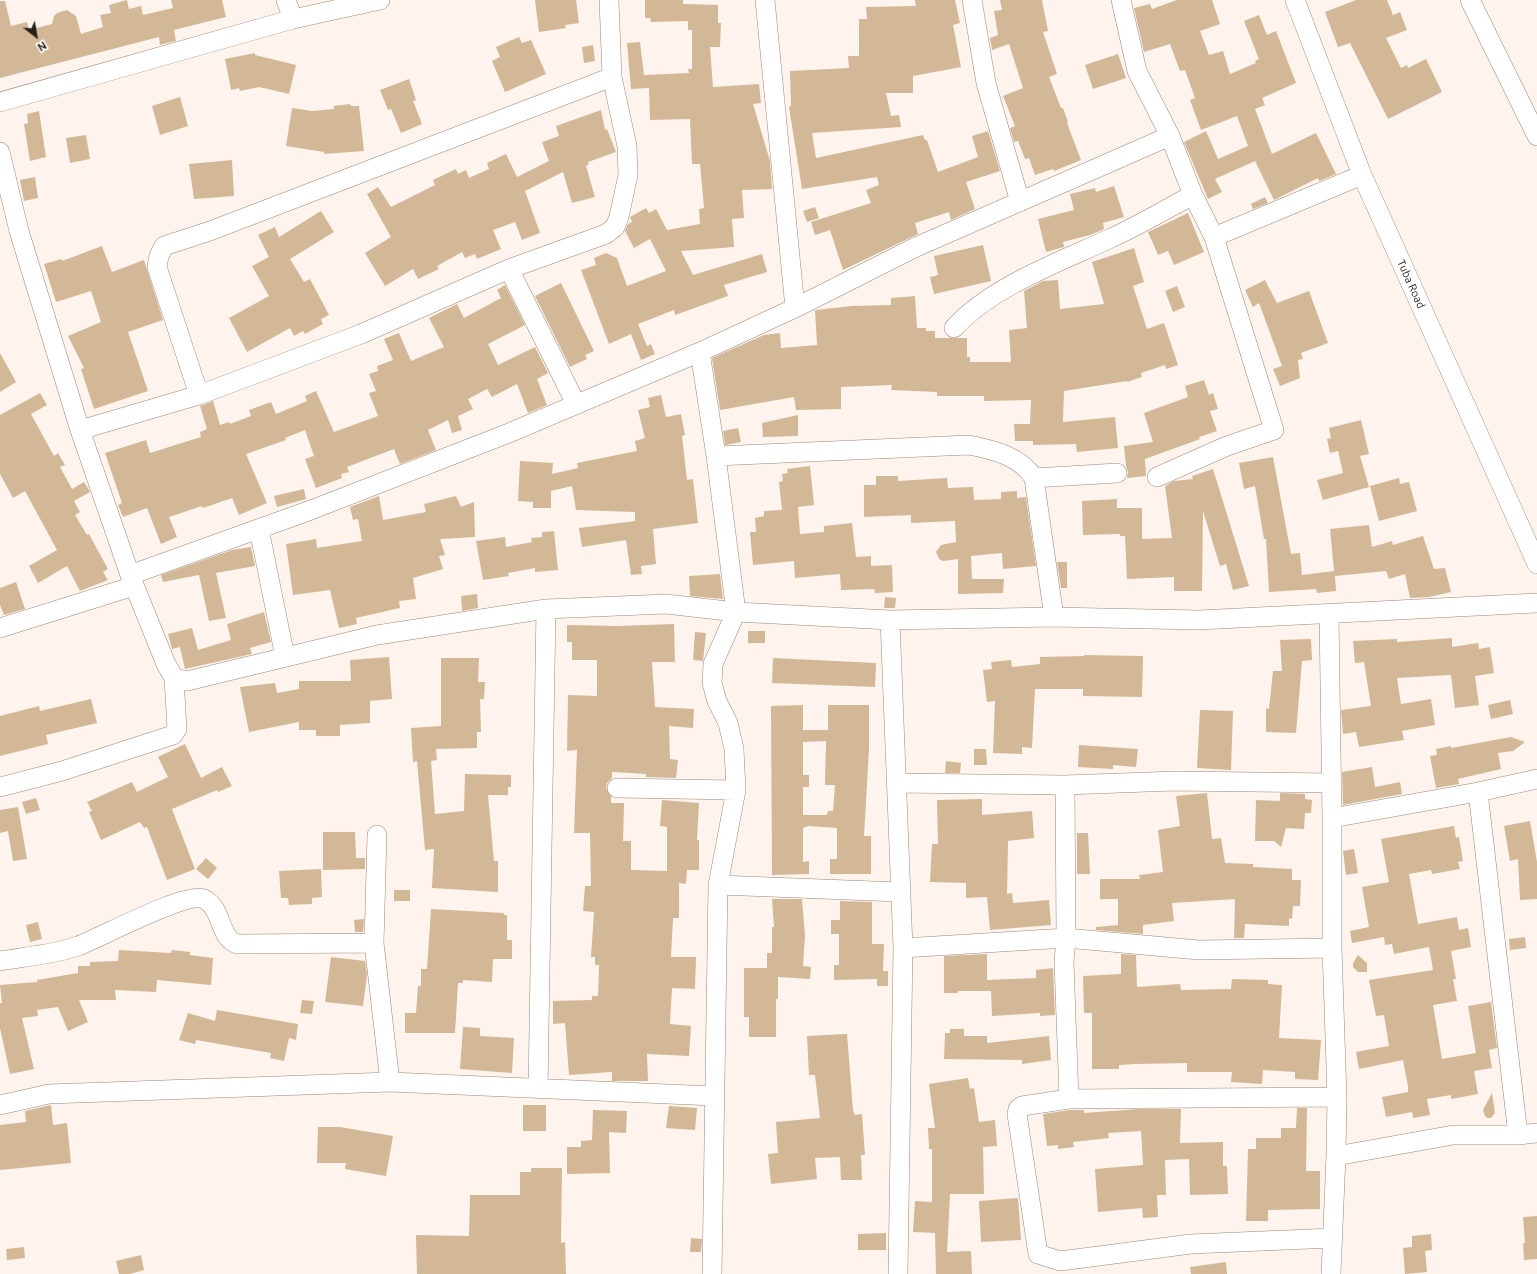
<!DOCTYPE html>
<html>
<head>
<meta charset="utf-8">
<style>
	body { margin:0 }
	#map { position:relative; width:1537px; height:1274px; overflow:hidden; background:#fef4ed; font-family:Ubuntu,sans-serif }
	canvas { display:block }
	.north { position:absolute; left:16px; top:16px; width:40px; height:40px; -webkit-text-stroke:3px #fff; paint-order:stroke; rotate:149deg; font-size:11px; font-weight:700; line-height:16px; text-align:center; color:#271e18 }
	.north::after { content:''; display:block; margin:auto; width:14px; height:18px; background:#271e18; clip-path:polygon(50% 0,100% 100%,50% 72%,0 100%) }
</style>
</head>
<body>
<div id="map">
<canvas width="1537" height="1274"></canvas>
<div class="north">N</div>
</div>
<script>
const context = document.querySelector('canvas').getContext('2d');
context.lineJoin = 'round';
function fillPath(path, color) { context.fillStyle = color; context.fill(path, 'evenodd'); }
function stroke(path, color, width, dash) { context.strokeStyle = color; context.lineWidth = width; context.lineCap = dash ? 'butt' : 'round'; context.setLineDash(dash || []); context.stroke(path); }
function label(font, color, halo, rows, align = 'center') {
  context.font = font + ' Ubuntu,sans-serif'; context.lineWidth = 4; context.setLineDash([]); context.textBaseline = 'middle'; context.strokeStyle = halo; context.fillStyle = color; for (const [text, x, y, turn = 0] of rows) {
    context.save(); context.translate(x, y); context.rotate((+turn || 0) * Math.PI / 180); context.textAlign = isNaN(turn) ? turn : align; if (halo) context.strokeText(text, 0, 0); context.fillText(text, 0, 0); context.restore();
  }
}
fillPath(new Path2D(`
	M127,0l2,9 12,-3 2,9 30,-7 -2,-8h51l4,17 -52,13 2,11 -13,3 -3,1 -1,-8 -159,41v-77h5l6,25 16,-4 2,8 23,-6 2,-8 3,-3 10,-3 9,6 5,18 22,-7 -3,-12 11,-2 -2,-8z
	M535,0h41l3,23 -14,2 1,3 -27,4z
	M645,0h38v4l35,1v18h3l-1,24h-10l3,40 46,-3 2,19 -8,1 17,57 2,28 -30,1 2,28 -12,1 2,28 -53,4 12,24 69,-21 5,18 -43,13 4,11 -53,19 -1,-5 -36,14 9,22 4,-2 4,10 -14,6 -10,-26 -22,10 -28,-74 15,-5 -2,-7 12,-5 11,5 10,28 39,-15 -16,-32 -16,9 -9,-17 3,-7 4,-2 -2,-5 16,-9 3,5 7,-4 11,21 33,-6 -1,-15 5,-1 -4,-44h-8l-2,-45 -40,1 -1,-32 -18,1 -4,-46 13,-1 4,33 45,-2 -1,-4h4v-39h-4v-9l-37,1 -1,-4h-5z
	M915,0h40l5,23 -7,2 8,42 -48,9v17h-27l5,23 8,-1 2,12 -89,6 4,25 107,-23 2,5h2l11,32 40,-15 -6,-21 16,-5 12,40 -34,11 9,27 -24,11 -2,-8 -34,11 3,11 -75,36 -13,-40 -15,5 -4,-13 60,-19 -5,-13 13,-5 -2,-8 -75,12 -13,-82 2,-1 -1,-35 59,-3 -1,-12h11v-37h8l-1,-12 50,-1z
	M1000,0h42l6,31 -5,1 14,42 -8,3 12,31h2l5,14 -1,1 14,37 -27,11 -1,-2 -18,6 -6,-17 -4,1 -7,-18 -4,1 -4,-14 5,-2 -12,-30 20,-8 -14,-44 -17,6 -2,-12 8,-3 -4,-24 8,-1z
	M1177,0h35l8,24 -20,7 9,24 14,-4 7,23 26,-11 -1,-2 4,-2 -15,-38 15,-6 8,20 9,-4 20,52 -34,15 3,7 -10,4 17,45 44,-21 20,41 -17,7 -1,-3 -44,22 -19,-39 -40,18 7,13 -14,7 -24,-57 22,-11 12,28 30,-13 -11,-30 -36,14 -11,-30 5,-2 -10,-28 -5,1 -10,-27 -26,8 -10,-44 16,-4 2,5z
	M1356,0h31l6,15 7,-3 7,18 -21,8 15,30 6,-3 1,3 18,-9 16,33 -54,27 -38,-76 -12,4 -13,-35z
	M519,37l3,6 9,-3 15,34 -41,18 -13,-31 8,-4 -4,-10z
	M593,45l2,16 -11,2 -2,-16z
	M255,53v2l41,10 -7,29 -30,-7 -19,4 -1,-3 -8,2 -6,-31z
	M1118,54l8,24 -33,11 -8,-24z
	M409,79l7,21 -3,1 9,23 -21,9 -10,-24 -3,1 -8,-20z
	M180,97l8,29 -28,9 -8,-29z
	M350,104l1,2h8l5,45 -40,3v-2l-38,-6 6,-38 20,3 22,-2v-3z
	M601,110l4,20 2,-1 9,23 -28,10 1,2 -3,2 9,31 -23,6 -9,-31 -38,19 15,42 -18,7 -7,-18 -22,8 8,19 -24,10 -2,-5 -10,4 -3,-6 -25,14 2,3 -21,10 -5,-10 -28,17 -20,-33 26,-16 -24,-43 11,-7 13,20 44,-22 -2,-5 23,-11 2,5 8,-4 3,8 20,-9 -2,-6 19,-9 11,23 32,-16 -7,-19 17,-6 -3,-10z
	M39,111l7,46 -16,4 -6,-37 4,-1 -1,-9z
	M86,135l4,24 -20,4 -4,-25z
	M232,160l2,36 -40,3 -5,-35z
	M35,177l3,21 -14,3 -4,-21z
	M1114,186l10,31 -21,6 1,6 -14,6 -27,7 1,5 -18,5 -8,-33 36,-9 -4,-16 25,-6 1,4z
	M1265,197l3,6 -15,6 -2,-5z
	M815,207l4,11 -12,4 -4,-11z
	M321,211l13,21 -44,27 14,23 6,-3 19,36 -8,4 2,5 -18,10 -2,-3 -9,5 -4,-8 -43,24 -18,-34 40,-22 -17,-30 17,-9 -11,-22 17,-8 4,10z
	M1188,213l16,39 -30,13 -6,-14 -10,4 -10,-23z
	M983,245l8,36 -57,13 -4,-17 8,-2 -4,-19z
	M102,246l10,26 32,-12 19,60 -35,12 20,59 -54,18 -13,-40 3,-1 -16,-32 33,-14 -10,-31 -35,11 -12,-38 18,-5v2z
	M1134,248l10,34 -11,4 14,43 17,-6 14,42 -12,4 -1,-4 -24,8 1,4 -15,5v-1l-63,10 -1,31 52,-5 3,31 -41,4 -1,-8 -43,1v-4h-18l-1,-17h16l1,-24 -47,1v-5h-47v-4l-46,-2 1,-5 -51,2v22l-45,1 -2,-13 -74,13 -8,-52 52,-23 16,-2 1,15 36,-3 -2,-35h1l36,-4 39,-1v-7l24,-2 2,32h9v3h9v7h32v19h3v5h41l-2,-32 18,-2 -3,-37 19,-10 15,-1 2,29 44,-5 -12,-42z
	M1265,280l12,23 32,-12 19,52 -27,10 2,6 -5,1 2,18 -20,8 -7,-17 9,-3 -23,-63 -6,4 -8,-17z
	M561,283l33,68 -9,4 2,4 -17,8 -35,-71z
	M505,285l20,40 -37,19 10,21 37,-18 13,26 -11,6 10,26 -19,8 -11,-29 -25,13 -5,-8 -19,10 5,10 -15,7 4,14 -10,3 -4,-13 -20,10 8,20 -36,14 -6,-15 -47,18 2,5 -8,2 1,4 -26,10 -11,-29 9,-3 -9,-26 -20,8 1,2 -40,14 21,49 -28,12 -7,-17 -29,10 -1,-2 -33,11 8,20 -16,7 -14,-36 -24,9 -5,-12 4,-2 -17,-50 41,-13 4,13 51,-16 -1,-5 7,-3 -7,-23 13,-5 7,24 9,-3 1,2 21,-8 -2,-6 22,-8 5,12 31,-13 -2,-5 11,-5 18,41 44,-16 -9,-23 7,-2 -7,-17 9,-3 -1,-5 16,-6 -9,-21 15,-6 12,28 33,-14 -15,-29 28,-14 7,14 37,-20 -4,-8z
	M1177,286l8,21 -12,5 -8,-21z
	M0,353l16,29 -16,10z
	M1204,380l5,15 4,-2 5,16 -8,2 7,20 -18,6 1,2 -55,20 1,17 -19,2 1,-6 -2,-6 -2,-20 29,-4 -9,-29 44,-16 -3,-11z
	M40,393l7,12 -16,9 23,42 4,-3 7,12 -5,2 12,22 12,-7 5,8 1,2 -16,9 6,11 -5,3 12,20 2,-1 19,35 -5,3 5,8 -28,11 -13,-25 -29,17 -9,-17 28,-16 -32,-59 -12,7 -13,-24v-59z
	M661,395l5,22 15,-3 4,21 -3,1 5,44 6,-1 5,44 -45,6 3,35 -15,2 1,8 -11,1 -5,-35 -44,7 -3,-19 56,-7v-9l-59,-2 -4,-24 -21,5v17h-18v-6l-15,-1 2,-40 33,2 -1,11 26,-6 -1,-5 60,-12 -2,-10 10,-3 -7,-28 12,-3 -2,-9z
	M798,415v21l-35,1 -1,-14z
	M1361,420l8,34 -9,2 9,31 -46,13 -6,-20 26,-7 -5,-22 -8,2 -3,-14 4,-1 -2,-10z
	M738,428l3,14 -16,3 -2,-14z
	M1273,457l18,97 9,-1 2,22 32,-4 -4,-42 39,-4 3,22 20,-6 1,4 30,-9 11,33 11,-1 6,24 -22,5 -19,1 -5,-24 -16,5 -3,-8 -51,5 1,15 -19,2 -1,-4 -47,3 -3,-53h-2l-9,-53 -11,3 -5,-26z
	M810,466l4,39 -16,2 2,27 24,-2v-6l28,-3 4,34 15,-1v10l21,-1 1,27 -18,1 -1,-4 -33,1 -1,-16 -45,4 -1,-17 -41,4 -3,-33h6l-1,-14 9,-2v-5l18,-1 -3,-28 4,-1 -1,-7 6,-1 -1,-4z
	M1213,469l36,117 -16,4 -7,-26 -6,2 -17,-55 -1,80h-28v-14l-47,2 -2,-43h-5v-2l-37,1 -1,-34 35,-2v9h25v31l30,-1 -7,-52 9,-5 19,-2 -1,-3z
	M876,476h22v5l49,-3 1,10 25,-1 1,13 27,-1v-7l16,-1v7l9,-1 10,69 -33,3 -1,-16 -31,3 1,23h32l-1,14 -45,1v-35l-15,2 -4,-2 -3,-7 5,-7 15,-3 -1,-21 -44,2v-8l-47,2v-32h12z
	M1399,478l1,6 9,-2 8,29 -38,10 -9,-35z
	M304,489l2,10 -29,8 -3,-11z
	M379,496l4,24 43,-8 -2,-8 32,-8 5,11 13,-5 1,35 -35,2 5,16 -6,1 4,13 -30,9 3,21 -17,2 1,7 -44,10 1,6 -18,4 -9,-38 -37,5 -7,-51 30,-5 1,9 45,-7 -4,-22 -5,1 -3,-13z
	M554,531l4,39 -23,2v-4l-27,5 1,3 -26,4 -7,-39 29,-4 1,10 26,-5 -1,-4 11,-1v-5z
	M251,547l4,19 -39,7 10,45 -17,3 -10,-46 -36,7 -2,-7 71,-25z
	M1057,562h10v26h-6z
	M720,574l3,25 -33,-3 -1,-20z
	M16,582l9,27 -21,6 -4,-10v-17z
	M477,594l1,14 -16,3 -1,-15z
	M885,597l11,1 -1,10h-11z
	M264,612l7,30 -21,6 2,6 -67,15 -5,-22 -8,2 -4,-15 24,-6 6,22 33,-10 -4,-16z
	M674,624l1,38h-23l3,45 39,2 -1,19 -24,-2 1,33 8,1 -2,18 -30,-1v-3l-34,-2v6l-5,5 -1,5 5,9v6h13l-1,38h8v29l36,1v-44l-7,-1 2,-26 37,3 -2,37h2v30h-12l-1,14 -7,-1v35h-6l-2,39h25l-1,32 -23,-1 -2,36 21,2 -2,30 -42,-2 1,27h-36v-9l-43,3 -4,-52 -12,1v-23l39,-1v-4h6l1,-31h-4v-8h-4l3,-45 -11,-1 2,-25h6l-1,-53h-16l3,-83 -10,1 1,-56 29,1v-36h-25v-18h-5v-17l51,1z
	M748,631h17v12h-17z
	M695,632l11,1 -3,28 -10,-1z
	M1452,638v9l26,-4 1,6 11,-2 4,26 -19,3 4,29 -24,3 -4,-33 -54,3 4,26 30,-5 4,26 -33,6 2,9 -45,7 -3,-15 -13,2 -2,-24 30,-4 -7,-44 -9,1 -2,-22 44,-2v3z
	M1311,639l1,21 -10,1 -6,72 -30,-1v-24l3,1 4,-38h9l-2,-31z
	M1084,655l59,1 -1,41 -59,-1v-7h-48l-3,59 -10,-1v7l-29,-1 2,-52 -8,1 -4,-32 9,-1 -1,-7 20,-2 1,7 28,-3v-7l44,-1z
	M389,657l3,42 -22,2v22l-30,2v11h-24v-6h-17v-8l-50,10 -9,-45 35,-4 2,10 22,-4v-8h52l-1,-21z
	M441,658h38l-1,24h7l-1,17h-4l1,33h-4v16l-41,1 1,11 -6,1 4,53 29,-3 1,-37 46,1v12h-3v8h-20l6,66h4v31l-66,-4 2,-39 -9,1 -8,-89 -4,1 -2,-34 30,-2z
	M773,658l103,5 -1,24 -103,-4z
	M91,699l6,24 -51,12 2,9 -48,12v-40l39,-10 1,5z
	M1510,700l3,14 -22,5 -3,-14z
	M803,705v25h25v-25h41v44l-5,87h7v38h-41v-15h7v-31l-29,-2 -5,2v34l6,-1v13l-37,1 -1,-169zM826,741l-1,44h10l-2,26h-5l-1,4h-24v-28h6v-12h-6v-33z
	M1200,710l33,1 -2,59 -34,-2z
	M1511,737l14,5 -12,9 -15,2 3,16 -43,10 1,5 -23,4 -6,-32 7,-1 -1,-6 15,-3v2z
	M185,744l16,34 21,-11 10,19 -14,6 -1,-2 -45,19 23,60 -28,11 -20,-53 -3,1 -4,-6 -39,18 -12,-28 3,-1 -5,-9 45,-20 5,10 31,-15 -10,-20z
	M1079,745l59,4 -2,18 -23,-2v4l-35,-2z
	M974,749h12l1,16h-13z
	M946,761l15,2 -1,10h-15z
	M1372,767l3,20 25,-5 2,12 -59,11 -1,-33z
	M1207,793l5,46 9,-1 4,25 28,1v3l39,2v11h9l-1,26h-7l-1,13 -3,-1v8l-44,-2 -1,14h-10l1,-39 -63,4 2,18 -31,4v9l-47,-4v-3l22,-2v-26h-18v-20h40l-1,-4 24,-3 -5,-42 22,-4 -4,-30z
	M1280,793l25,1v5l7,1 -1,13h-6l-1,16 -18,-1 -5,19 -7,-6h-19l1,-41 24,1z
	M36,798l4,12 -14,4 -4,-12z
	M982,799v16l50,-4 2,27 -26,3 -1,53 5,-1 1,10 36,-3 2,25 -61,5 -3,-33 -21,1v-15l-36,-1 2,-38h6l-1,-44z
	M18,807l9,52 -14,2 -5,-30 -8,2v-23z
	M1530,821l7,41v37l-17,1 -2,-41 -8,2 -6,-35z
	M1454,826l2,12 3,-1 4,24 -5,1 2,7 -28,5 -1,-4 -22,4 9,50 39,-7 2,13 9,-2 3,19 -20,4 5,28h-3l4,22 -24,4 9,54 34,-6 -8,-47 23,-4 6,46 -8,2 3,18 -18,3 4,23 -27,5v-4l-24,4 3,16 -17,3 -1,-6 -26,5 -4,-20 26,-5v-6l-5,-26 -44,9 -3,-17 33,-6 -5,-31 -8,1 -7,-36 64,-10 -4,-23 -35,7 -2,-10 -7,1 -1,-8 -32,6 -2,-12 19,-4 -7,-40 27,-5 -8,-43z
	M323,832h32l1,26h9v11l-42,1z
	M1077,833h11l2,41h-13z
	M1354,849l4,24 -12,2 -3,-24z
	M206,858l11,10 -9,11 -12,-10z
	M321,869l1,28 -10,1v6l-23,1 -1,-7h-7l-2,-27z
	M394,890h16v11h-16z
	M772,899h30l3,37 -2,30 8,1 -1,12 -32,-2v22h-2v38h-27v-20h-5v-49h23v-15h5v-26h2z
	M840,901l32,1v42h12l-1,27h5v15h-11v-7l-43,1v-15h5v-31h-8v-14h9z
	M431,909l73,4v2h3v25h5v19h-19l-1,23 -29,-2v3h-5l-3,50h-50v-20h11l2,-27h3v-17h6z
	M364,919l-1,13h-8l-1,-12z
	M38,922l4,17 -12,3 -4,-17z
	M1525,937l1,11 -16,2 -1,-11z
	M119,950l52,3 1,-3 18,2v3l23,3 -2,27 -54,-5 -1,12 -41,-2 1,10h-37l9,22 -20,9 -10,-24 -21,3 1,6 -16,2 12,51 -24,5 -10,-46v-25h2l-2,-18 37,-3v-2l41,-7v-7h12v-4l28,-1z
	M987,954v26l49,-2v-8l17,-2 2,47 -15,1v-3l-48,3 -1,-25h-33v2h-14v-37z
	M1121,954l15,1 1,32 43,-3 1,6 50,-1 1,-10 36,1v4l14,1 -3,53 42,2 -3,40 -23,-1v-7l-32,-2 -1,14 -31,-2 1,-10h-45v-9l-52,1 -16,1v4h-27v-56h-8l-1,-37 38,-2z
	M1358,955l9,8v9h-9l-5,-5v-4z
	M331,957l34,4 2,14 -4,31 -38,-4z
	M302,1000l12,1 -2,13 -12,-1z
	M217,1010l81,14 -2,16 -7,-2 -5,23 -14,-3 1,-5 -75,-13 -1,4 -16,-4 9,-27 27,8z
	M463,1027l17,1v8l34,2 -2,35 -52,-4z
	M950,1029h14v7h23v7l62,-7 2,24 -29,4v-4l-78,-1 1,-26h5z
	M847,1034l6,76 2,5 7,-1 3,41h-4l1,25h-21l-1,-23 -25,1 2,21 -46,5 -3,-30 10,-1 -2,-31 44,-4 -5,-43h-6l-2,-39z
	M968,1078l2,11 4,-1 5,34 16,-2 2,26 -14,1 1,47h-34l-3,58 24,-1 1,23h-36l-1,-41 -22,-1 2,-31 17,1v-53h-3l-1,-21h7l-6,-44z
	M1492,1093l3,20 -4,5h-4l-2,-2 -2,-6z
	M51,1105l2,20 14,-2 4,40 -71,7v-45l26,-3 -1,-11z
	M523,1105h23v26h-23z
	M669,1106l28,2 -2,22 -29,-2z
	M1297,1108h10l-1,63h14v38l-52,1v11h-22l2,-72h8v-11h25v-10h15z
	M1139,1109h42l-1,34 43,-1v24h4l1,28 -38,1 -1,-36 -24,1 1,35h-9l1,22 -15,1 -1,-10 -44,4 -3,-43 48,-4 -2,-34 -33,2 1,5 -36,4 1,5 -16,2v-4l-11,1 -4,-32 27,-4h14v3z
	M593,1110l34,1 -1,22 -17,-1 1,41 -43,1v-27h14v-6l11,-1z
	M318,1127h22l53,9 -7,40 -41,-7 1,-6h-29z
	M531,1168h31l-1,75 4,-1 1,32h-149l-1,-39 53,1 1,-41h50v-23h11z
	M1018,1198l3,42 -40,2 -2,-41z
	M1537,1216v43l-13,1 -1,-17h2l-2,-26z
	M886,1233v17h-28v-16z
	M1431,1234l1,16 -7,1 2,21 -22,2 -2,-26 9,-1v-11z
	M691,1238l11,1 -1,13h-11z
	M24,1247l1,11 -18,2 -1,-11z
	M141,1255l3,15 -14,4h-11l-3,-13z
	M1226,1262l1,12h-36l-1,-7z`), '#d2b896');
const minor = new Path2D(`
	M286,0l7,19
	M765,0l30,308
	M972,0l14,83 34,119
	M1121,0l16,71 33,65 23,59 21,42 60,193 -47,16 -70,31
	M1295,0l67,175 175,389
	M1470,0l67,136
	M0,102l293,-83 87,-19
	M0,152l19,79 61,199 50,145 36,89 8,14 13,3 190,-46 169,-26 120,-5 70,8 154,8 164,-3 145,3 338,-17
	M1214,237l148,-62
	M509,269l67,135
	M954,328c37,-41 105,-66 155,-89 29,-13 57,-30 84,-44
	M700,352l16,104 20,156 -23,52 -1,19 5,18 11,22 6,26 2,41 -18,95 -6,389
	M199,395l-42,-128 2,-11 5,-10 46,-15 402,-154
	M80,430l119,-35 162,-61 148,-65 97,-35 9,-7 4,-10 9,-42 -1,-29 -15,-69 -3,-77
	M716,456l253,-11c25,5 51,11 65,33l20,139
	M1034,478l83,-5
	M259,529l26,128
	M130,575l181,-65 198,-77 191,-81 95,-44 121,-61 254,-111
	M1329,615l3,203v130l5,149 -1,59 -5,118
	M890,620l13,328 -5,326
	M0,628l134,-42
	M896,783l169,2 110,-4 156,2
	M1065,785l1,153 -2,24 5,137
	M0,787l62,-16 111,-36 4,-6 -3,-51
	M617,788l119,2
	M1478,792l40,343
	M1332,818l146,-26 59,-13
	M377,835l-3,108 16,139
	M718,885l182,7
	M903,948l163,-10 133,12 133,-2
	M0,961c23,-4 57,-7 78,-15 22,-8 108,-55 126,-47 19,9 14,38 33,45l137,-1
	M538,1089l8,-480
	M0,1105l49,-11 341,-12 324,14
	M1336,1156l117,-21h65l19,-2
	M1333,1238l-142,6 -131,17 -22,-7 -21,-140 1,-5 4,-3 47,-7 268,-2`);
stroke(minor, '#9d8676', 20);
stroke(minor, '#fff', 19);
label('11px', '#271e18', '#fff', [
	["Tuba Road",1411,284,66]
]);
</script>
</body>
</html>
